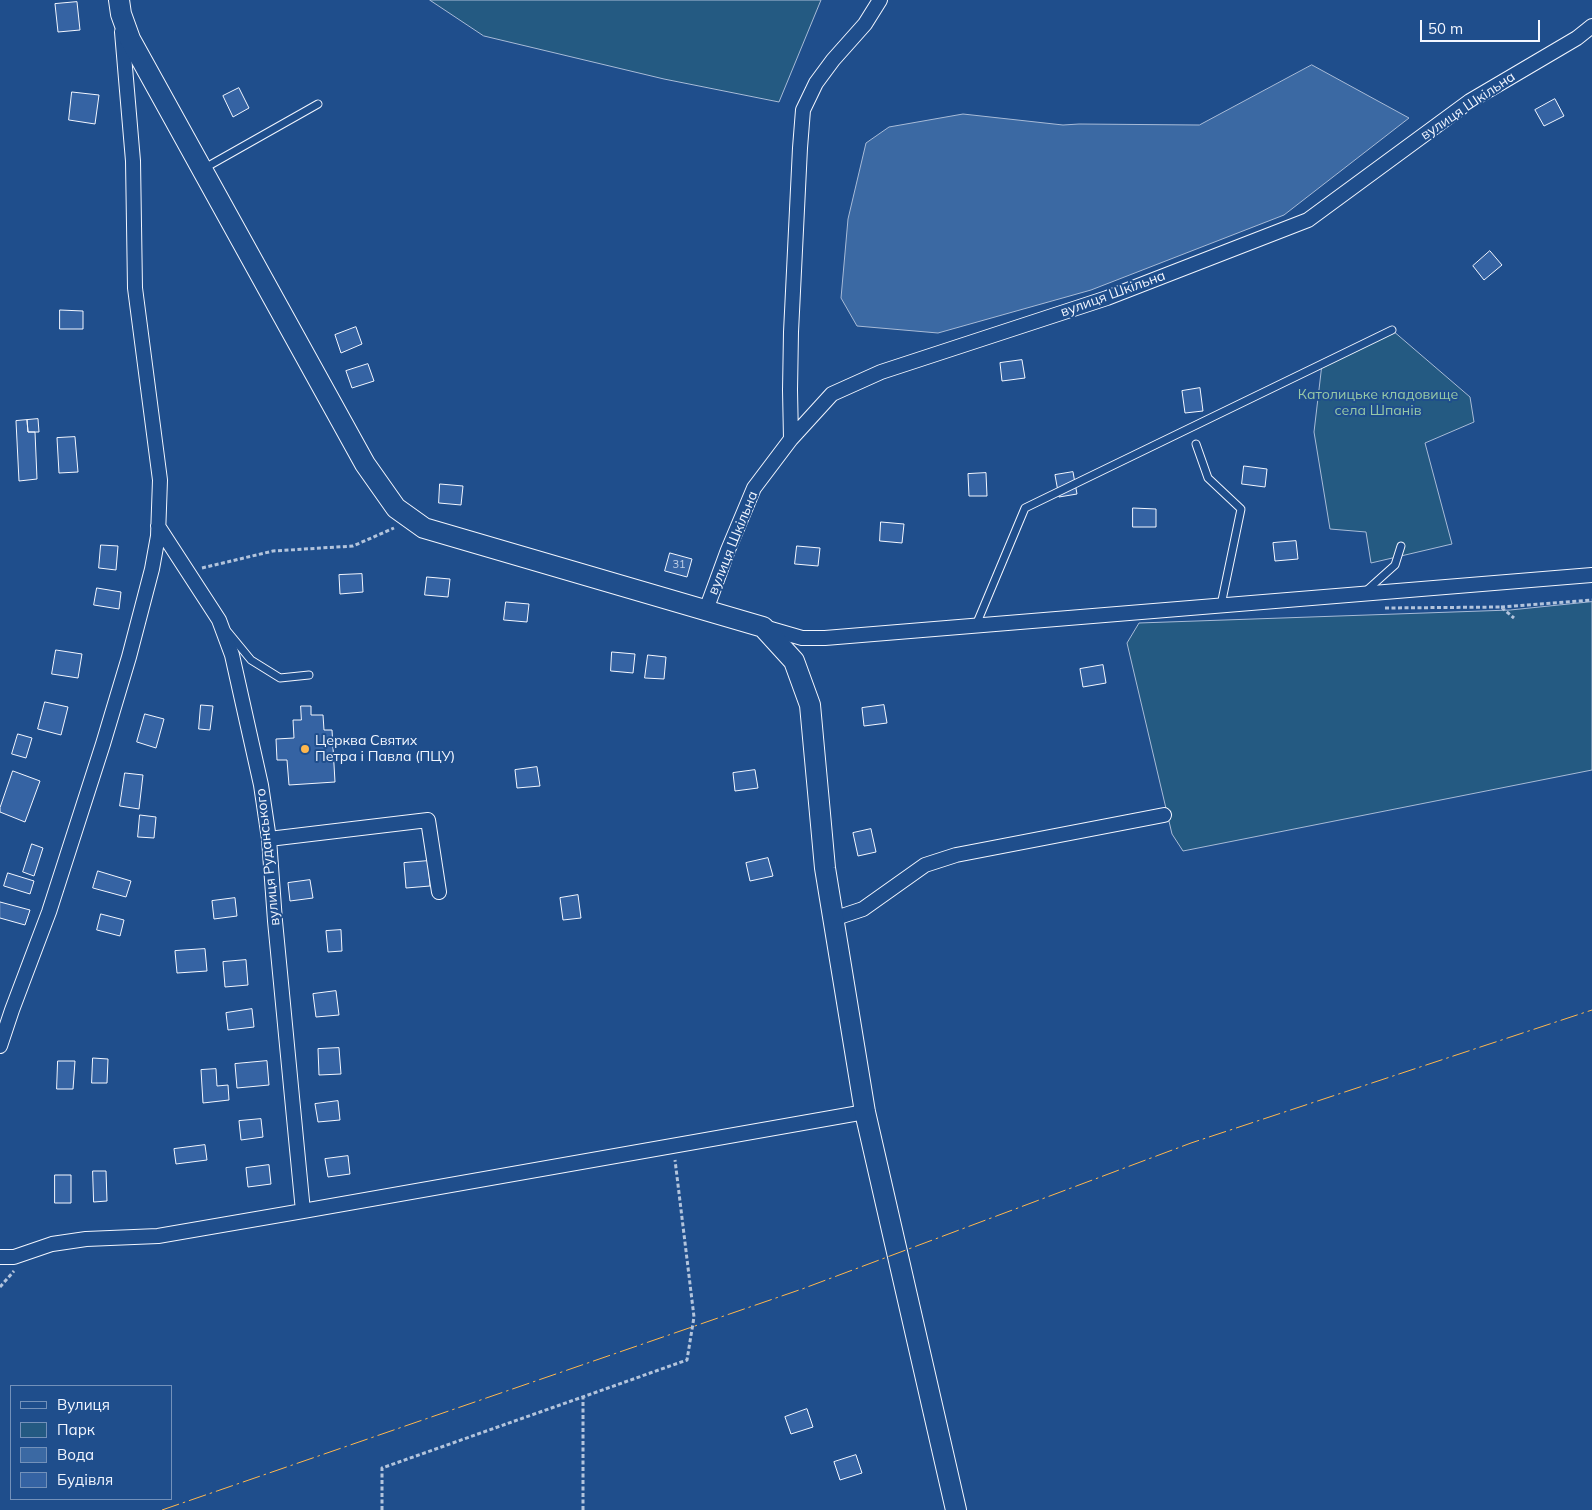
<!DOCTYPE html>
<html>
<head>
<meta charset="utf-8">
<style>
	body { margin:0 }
	#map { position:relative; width:1592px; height:1510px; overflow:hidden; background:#1f4e8c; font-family:Mulish,sans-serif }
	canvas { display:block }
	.legend { position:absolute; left:10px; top:1385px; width:162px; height:115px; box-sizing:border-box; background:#1f4e8c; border:1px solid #7391ba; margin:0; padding:6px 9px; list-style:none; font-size:15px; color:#f2f6ff }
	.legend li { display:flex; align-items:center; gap:10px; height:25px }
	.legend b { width:25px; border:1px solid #7391ba }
	.scale { position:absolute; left:1420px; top:20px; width:120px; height:22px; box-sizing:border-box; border:2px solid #f2f6ff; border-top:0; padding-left:6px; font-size:15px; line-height:18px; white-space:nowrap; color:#f2f6ff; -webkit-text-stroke:4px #1f4e8c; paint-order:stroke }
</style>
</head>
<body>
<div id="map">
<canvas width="1592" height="1510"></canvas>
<ul class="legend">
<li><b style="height:6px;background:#1f4e8c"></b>Вулиця</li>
<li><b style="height:14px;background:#245a82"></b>Парк</li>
<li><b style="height:14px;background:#3b69a3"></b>Вода</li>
<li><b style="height:14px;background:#3563a3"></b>Будівля</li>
</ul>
<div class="scale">50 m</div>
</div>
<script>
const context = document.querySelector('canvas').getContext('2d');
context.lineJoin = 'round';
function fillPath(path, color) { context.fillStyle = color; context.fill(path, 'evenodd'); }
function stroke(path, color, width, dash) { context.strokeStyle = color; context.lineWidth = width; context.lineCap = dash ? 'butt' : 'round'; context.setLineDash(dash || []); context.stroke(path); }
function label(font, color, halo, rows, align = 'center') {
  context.font = font + ' Mulish,sans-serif'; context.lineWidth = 4; context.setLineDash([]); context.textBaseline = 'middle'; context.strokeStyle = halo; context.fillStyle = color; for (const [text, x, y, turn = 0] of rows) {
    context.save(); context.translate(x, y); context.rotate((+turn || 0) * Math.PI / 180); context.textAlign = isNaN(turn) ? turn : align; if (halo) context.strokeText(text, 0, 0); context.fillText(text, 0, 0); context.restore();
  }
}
const green = new Path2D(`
	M430,0h391l-42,102 -115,-23 -180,-43z
	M1392,330l78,67 4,25 -49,21 27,101 -81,19 -5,-31 -36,-3 -16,-97 8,-68z
	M1592,602v168l-409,81 -11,-17 -45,-191 12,-20 371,-13z`);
fillPath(green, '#245a82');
stroke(green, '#a8bbd7', 1);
const water = new Path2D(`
	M1312,65l97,53 -125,97 -193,75 -153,43 -81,-7 -16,-28 7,-79 18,-76 23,-16 74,-13 100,11 16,-1 120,1z`);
fillPath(water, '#3b69a3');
stroke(water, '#a8bbd7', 1);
const building = new Path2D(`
	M77,2l3,28 -22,2 -3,-28z
	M239,88l10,20 -16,9 -10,-21z
	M72,92l27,3 -4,29 -26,-4z
	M1555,99l9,17 -20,10 -9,-16z
	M1490,251l12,14 -18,15 -11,-14z
	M60,310l23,1v18h-23z
	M356,327l6,17 -21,9 -6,-18z
	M1022,360l3,18 -23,3 -2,-18z
	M368,364l6,17 -22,7 -6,-17z
	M1200,388l3,23 -18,2 -3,-22z
	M38,419l1,13h-11l-1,-12z
	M27,420l1,12h7l2,47 -18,2 -3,-60z
	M75,437l3,35 -19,1 -2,-35z
	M1244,466l23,3 -2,18 -23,-3z
	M1073,472l4,22 -18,3 -4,-22z
	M986,473l1,23h-18l-1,-22z
	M440,484l23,2 -2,19 -22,-2z
	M1133,508l23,1v18h-23z
	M881,522l23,2 -2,19 -22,-2z
	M1296,541l2,18 -23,2 -2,-18z
	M101,545l17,1 -2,24 -17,-2z
	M797,546l23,2 -2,18 -23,-2z
	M670,553l22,6 -5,18 -22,-6z
	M362,574l1,18 -23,2 -1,-19z
	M427,577l23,2 -2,18 -23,-2z
	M97,588l24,4 -2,17 -25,-4z
	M506,602l23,2 -2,18 -23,-2z
	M56,650l26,4 -4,24 -26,-4z
	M612,652l23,2 -2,19 -22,-2z
	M648,655l18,2 -2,22 -19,-1z
	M1103,665l3,18 -23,4 -3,-18z
	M45,702l23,5 -7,28 -23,-6z
	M201,705l12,1 -3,24 -11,-1z
	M884,705l3,18 -23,3 -2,-18z
	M301,706h10v9h12l1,15h8l3,52 -46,3 -2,-25h-10l-1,-21 18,-1 -1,-18h8z
	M145,714l19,5 -8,29 -19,-6z
	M18,734l14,4 -6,20 -14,-4z
	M537,767l3,19 -23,2 -2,-18z
	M755,770l3,18 -23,3 -2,-18z
	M13,771l27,10 -15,41 -25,-10v-4z
	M125,773l18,2 -4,34 -19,-3z
	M140,815l16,2 -2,21 -16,-1z
	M871,829l5,23 -18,4 -5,-23z
	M32,844l11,4 -9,28 -11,-4z
	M768,858l5,18 -23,5 -4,-18z
	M428,861l2,25 -24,2 -2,-25z
	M98,871l33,10 -5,16 -33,-9z
	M8,873l26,8 -4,13 -26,-8z
	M310,880l3,18 -23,3 -2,-18z
	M578,895l3,23 -18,2 -3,-22z
	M235,898l2,18 -23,3 -2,-18z
	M0,902l30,8 -5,15 -25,-7z
	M101,914l23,6 -4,16 -23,-6z
	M341,930l1,21 -14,1 -2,-21z
	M205,949l2,22 -30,2 -2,-22z
	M246,960l2,25 -23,2 -2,-25z
	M336,991l3,24 -23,2 -3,-23z
	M252,1009l2,18 -26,3 -2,-17z
	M339,1048l2,26 -22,1 -1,-26z
	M93,1058l15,1 -1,24h-15z
	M58,1061h17l-2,28h-16z
	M267,1061l2,24 -32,3 -2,-24z
	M216,1069l1,17 11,-1 1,15 -26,3 -2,-33z
	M338,1101l2,19 -22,2 -3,-18z
	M261,1119l2,18 -22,3 -2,-19z
	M205,1145l2,15 -31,4 -2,-15z
	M348,1156l2,18 -22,3 -3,-18z
	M269,1165l2,19 -23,3 -2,-19z
	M93,1171h13l1,30 -13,1z
	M55,1175h16v28h-16z
	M807,1409l6,18 -22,7 -6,-17z
	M856,1455l6,18 -22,7 -6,-18z`);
fillPath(building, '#3563a3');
stroke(building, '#f2f6ff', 1);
const lane = new Path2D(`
	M203,169l115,-65
	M1196,444l12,34 33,31 -20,96
	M1366,591l29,-26 6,-19
	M976,625l49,-117 367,-178
	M228,632l23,28 29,18 29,-3`);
const street = new Path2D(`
	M791,439l-1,-49 1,-58 9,-184 3,-38 13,-27 17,-23 32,-36 15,-24
	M158,526l61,94 13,35 29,130 8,54 6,82 28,290
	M706,610l22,-60 26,-62 37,-49 41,-45 49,-22 226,-74 201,-78 162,-119 107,-63 15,-12
	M764,627l38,11h23l767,-63
	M269,839l159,-19 11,72
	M833,919l30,-10 62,-44 31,-10 208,-40
	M0,1046l12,-36 37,-98 54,-168 26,-87 23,-88 6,-33 2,-56 -25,-192 -2,-127 -11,-129
	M0,1257h14l38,-13 34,-5 72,-3 145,-25 562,-99`);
const secondary = new Path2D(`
	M119,0l2,14 9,25 235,425 31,44 28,20 339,99 31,34 16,44 15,163 40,244 91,398`);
stroke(lane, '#f2f6ff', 9);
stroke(street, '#f2f6ff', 16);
stroke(secondary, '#f2f6ff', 22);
stroke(new Path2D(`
	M202,568l71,-17 80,-5 41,-18
	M1501,607l91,-7
	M1385,608l116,-1 13,11
	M0,1287l14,-16
	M382,1510v-42l305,-108 7,-43 -19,-157
	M583,1510v-113`), '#b3c4dc', 3, [4, 2.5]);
stroke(lane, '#1f4e8c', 7);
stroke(street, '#1f4e8c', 14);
stroke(secondary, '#1f4e8c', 20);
stroke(new Path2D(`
	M162,1510l640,-221 389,-146 401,-133`), '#ffb74d', 1, [18, 4, 2.5, 4]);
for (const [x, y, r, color] of [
	[305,749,5,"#ffb74d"]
]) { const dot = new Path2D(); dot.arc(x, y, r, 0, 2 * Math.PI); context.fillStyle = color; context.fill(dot); stroke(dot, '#1f4e8c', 2); }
label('11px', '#c3d1e8', null, [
	["31",679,565]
]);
label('14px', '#f2f6ff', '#1f4e8c', [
	["вулиця Шкільна",1468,106,-34],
	["вулиця Шкільна",1113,294,-20],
	["вулиця Шкільна",733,543,-68],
	["вулиця Руданського",268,857,-96]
]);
label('14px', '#97c8a6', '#1f4e8c', [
	["Католицьке кладовище",1378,395],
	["села Шпанів",1378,411]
]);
label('14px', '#f2f6ff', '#1f4e8c', [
	["Церква Святих",315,741],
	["Петра і Павла (ПЦУ)",315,757]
], 'left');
</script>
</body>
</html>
